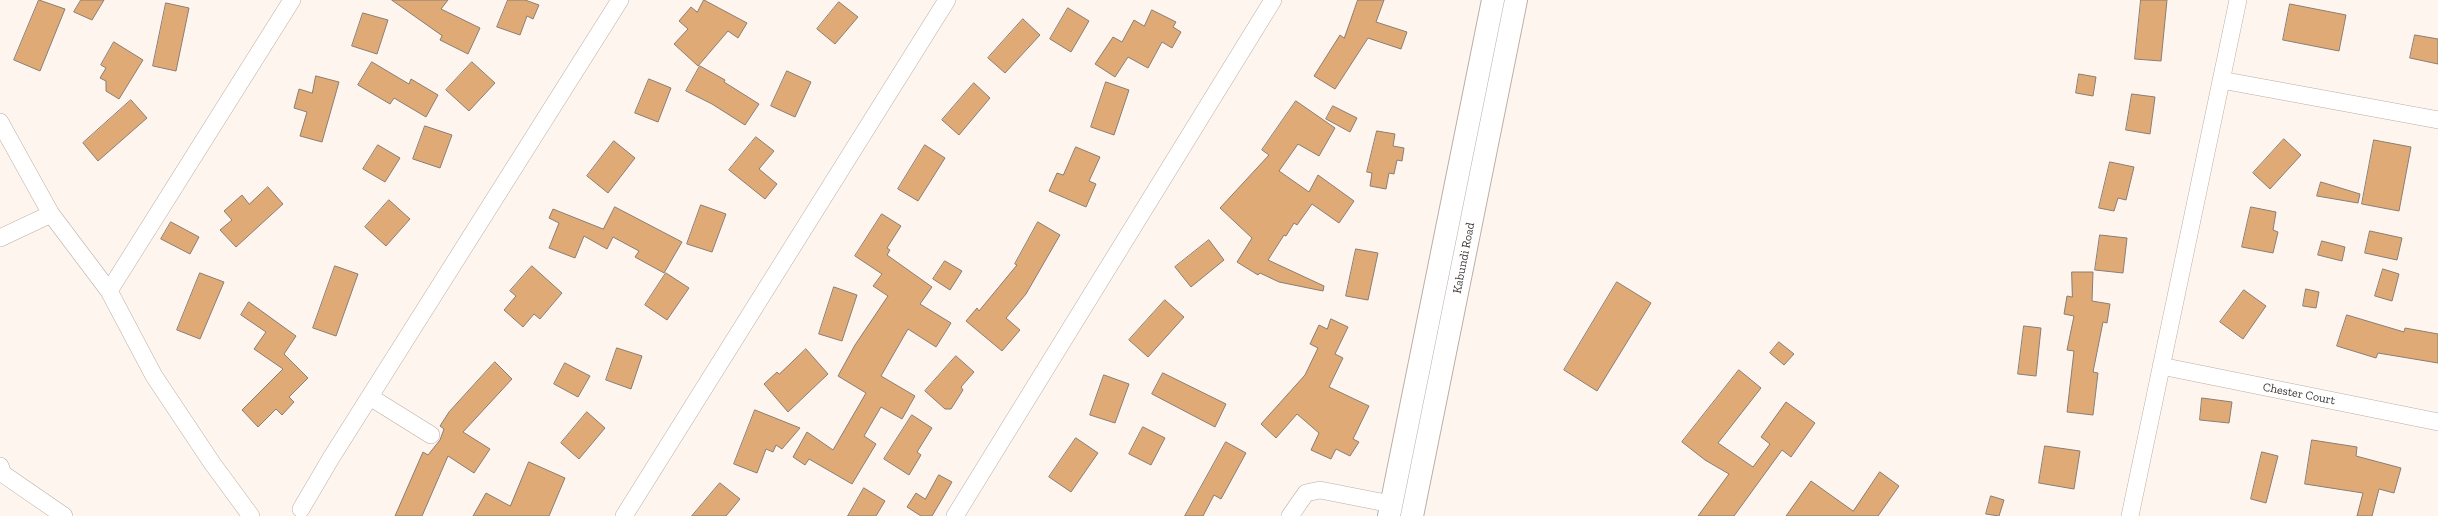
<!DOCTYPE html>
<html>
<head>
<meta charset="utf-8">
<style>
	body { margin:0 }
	canvas { display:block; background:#fef5ef }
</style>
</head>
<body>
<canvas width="2438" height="516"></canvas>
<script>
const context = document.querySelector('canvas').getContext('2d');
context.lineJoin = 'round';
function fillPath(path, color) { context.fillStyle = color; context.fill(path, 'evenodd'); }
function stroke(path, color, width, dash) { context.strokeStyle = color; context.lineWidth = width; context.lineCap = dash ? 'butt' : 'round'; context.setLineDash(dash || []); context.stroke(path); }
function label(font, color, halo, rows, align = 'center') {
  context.font = font + ' "Zilla Slab",serif'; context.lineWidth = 3; context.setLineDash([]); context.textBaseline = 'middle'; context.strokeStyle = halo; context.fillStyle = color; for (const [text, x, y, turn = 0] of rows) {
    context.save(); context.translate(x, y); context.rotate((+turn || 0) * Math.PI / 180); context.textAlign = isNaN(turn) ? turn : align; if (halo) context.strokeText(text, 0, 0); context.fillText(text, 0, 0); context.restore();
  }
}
const building = new Path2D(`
	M39,0l26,9 -25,62 -26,-11z
	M81,0h23l-12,20 -18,-8z
	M392,0h56l-7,9 39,19 -12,26 -28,-14 2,-4z
	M508,0h17l14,5 -6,14 -6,-3 -7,19 -23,-8z
	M704,0l43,23 -9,15 -10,-7 -30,35 -24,-22 14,-15 -9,-8 12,-14 6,5z
	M1358,0h26l-8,22 31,10 -6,17 -33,-11 -33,51 -21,-13 26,-41 4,3z
	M2141,0h26l-6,61 -26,-2z
	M839,2l19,15 -23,27 -18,-15z
	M166,3l23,5 -13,63 -23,-5z
	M2290,4l56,11 -7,36 -56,-11z
	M1068,8l21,13 -18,31 -21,-13z
	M1152,10l24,12 -3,5 8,5 -9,16 -10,-6 -14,26 -20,-11 -13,20 -20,-13 18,-27 9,5 12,-22 10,6z
	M363,13l25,7 -11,34 -25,-8z
	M1023,19l17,16 -35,38 -17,-15z
	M2415,35l23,4v25l-28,-6z
	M114,42l29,18 -24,39 -13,-8v-10l-6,-3 6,-10 -5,-3z
	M372,62l37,22 2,-5 27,16 -12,22 -32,-19 -4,6 -32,-19z
	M472,62l23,21 -26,28 -23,-21z
	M700,66l25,14 -1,2 35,22 -14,21 -33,-21 -26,-13z
	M787,71l24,11 -16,35 -24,-11z
	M2079,74l17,3 -3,19 -17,-3z
	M316,76l23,6 -17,60 -22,-6 7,-24 -13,-4 5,-19 13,4z
	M649,79l22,9 -13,34 -23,-9z
	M1106,82l23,8 -15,45 -23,-8z
	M974,83l16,15 -31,37 -17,-15z
	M2132,94l23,3 -5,37 -24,-4z
	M131,100l16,18 -49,43 -15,-18z
	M1296,101l39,27 -16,28 -21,-12 -19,27 30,21 9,-17 36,26 -15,22 -27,-19 -15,21 -3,-2 -8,13 -2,-1 -16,25 56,26 -1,5 -44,-9 -19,-9 -2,2 -21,-13 15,-24 -32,-30 49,-53 -7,-5z
	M1333,106l24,12 -7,14 -24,-13z
	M425,126l27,9 -12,33 -27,-9z
	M1377,131l18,3 -2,12 11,2 -2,13 -5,-1 -3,14 -5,-1 -3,16 -16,-3 2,-13 -5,-1z
	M756,137l18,14 -15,18 18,15 -12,15 -36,-29z
	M2284,139l17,16 -31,34 -17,-16z
	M2374,140l37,7 -12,64 -37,-7z
	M614,141l21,17 -27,35 -21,-17z
	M378,145l22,13 -15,24 -22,-13z
	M925,145l20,13 -27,43 -20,-12z
	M1076,147l24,10 -11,24 7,3 -10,23 -37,-16 8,-18 6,2z
	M2110,162l24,5 -8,33 -8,-2 -4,13 -15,-3z
	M2321,182l39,12 -2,9 -41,-7z
	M268,187l15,17 -47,43 -16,-17 12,-10 -8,-9 18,-16 7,9z
	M389,200l21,19 -24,27 -21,-19z
	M701,205l25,9 -14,38 -25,-8z
	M615,207l67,35 -18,31 -29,-16 4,-6 -26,-14 -6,12 -23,-13 -9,22 -26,-10 10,-25 -10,-5 4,-9 50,20z
	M2251,207l25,5 -3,18 5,2 -5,21 -31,-6z
	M882,214l19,12 -14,22 3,2 -3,5 45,32 -12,17 31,19 -15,24 -28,-18 -27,47 34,20 -13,23 -21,-12 -17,29 12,8 -24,40 -43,-25 -4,6 -12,-8 14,-25 26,18 33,-57 -28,-17 17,-31 33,-49 -15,-10 9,-12 -27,-18z
	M171,222l28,15 -9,17 -29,-15z
	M1038,222l22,13 -34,59 -20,24 14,12 -18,21 -36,-30 11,-13 2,3 38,-46 -2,-1z
	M2370,231l32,7 -5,22 -32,-7z
	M2100,235l27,3 -4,35 -28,-3z
	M1209,240l15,20 -33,27 -16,-20z
	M2322,241l23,6 -3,14 -24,-6z
	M1356,249l22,4 -10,47 -22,-4z
	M945,261l17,10 -12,19 -17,-11z
	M335,266l23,8 -22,62 -23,-8z
	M532,266l30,27 -22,26 -6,-5 -11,13 -19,-17 12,-14 -6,-5z
	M2383,269l16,5 -7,27 -17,-5z
	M2072,272h21l-1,29 18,3 -3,19 -4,-1 -10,50 5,1 -5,42 -26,-3 7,-61 -7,-1 7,-34 -10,-2 3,-18 5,1z
	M200,273l24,9 -24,57 -23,-9z
	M666,273l23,15 -22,32 -22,-15z
	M1617,282l34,21 -54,88 -33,-21z
	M834,287l23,8 -15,46 -23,-7z
	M2306,289l13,3 -3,16 -13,-2z
	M2244,290l22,16 -23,33 -23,-17z
	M1165,300l19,17 -36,40 -19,-17z
	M249,302l47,34 -12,18 24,24 -19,19 5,5 -12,13 -6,-6 -18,18 -16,-17 41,-41 -29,-20 12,-17 -25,-17z
	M2347,315l57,17 1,-4 33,6v29l-60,-10 -2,5 -39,-12z
	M1331,319l17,8 -13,27 8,4 -14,29 40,19 -16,33 6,3 -9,14 -14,-7 -5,10 -20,-9 8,-17 -22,-19 -21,24 -15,-14 44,-49 13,-27 -8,-4 9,-19 8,4z
	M2024,326l17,2 -5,48 -18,-2z
	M1779,342l15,12 -10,11 -14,-12z
	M617,348l25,8 -11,33 -25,-9z
	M806,349l22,25 -40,38 -24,-28 13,-12 2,2z
	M956,356l18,16 -13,15 2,3 -12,19h-6l-20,-18z
	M495,362l17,17 -49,53 27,17 -16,24 -26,-17 -26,60h-27l28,-64 5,3 12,-15 4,-11 -4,-3 9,-14z
	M565,363l25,13 -12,21 -24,-13z
	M1739,370l22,18 -43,55 35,24 17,-23 -9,-7 25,-35 29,21 -24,34 -9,-7 -48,66h-36l31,-42 -24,-14 -23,-18z
	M1163,373l63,31 -11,23 -63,-33z
	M1104,375l25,9 -14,39 -25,-8z
	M2202,398l30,4 -3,21 -29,-3z
	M755,410l45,18 -18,21 -6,-4 -3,7 -7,-3 -9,24 -23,-9z
	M587,412l18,16 -26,31 -18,-16z
	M912,415l20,13 -15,24 4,3 -12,20 -25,-16z
	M1143,427l22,11 -14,27 -22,-11z
	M1076,438l22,15 -27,39 -22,-15z
	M2312,440l45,7 -1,9 45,12 -7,25 -15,-4 -7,27h-15l6,-23 -58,-9z
	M1226,442l20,11 -25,46 -7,-4 -11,21h-18z
	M2045,446l35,5 -6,38 -35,-6z
	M2262,452l16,4 -12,47 -15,-4z
	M529,462l36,16 -16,38h-76l13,-23 24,13z
	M1880,472l19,14 -21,30h-92l25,-35 42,30z
	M939,475l13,7 -20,34h-11l-14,-9 9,-14 9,6z
	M720,483l20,16 -14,17h-34z
	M864,488l21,13 -9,15h-28z
	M1991,496l13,4 -5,16 -13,-2z`);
fillPath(building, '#e0aa77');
stroke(building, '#8a7e73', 1);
const street = new Path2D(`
	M2221,80l217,40
	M0,122l51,92 58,77 45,85 58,87 39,53
	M0,238l51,-24
	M109,291l183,-291
	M2161,366l277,56
	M370,397l61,38
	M0,466l3,8 61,42
	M301,509l30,-51 289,-458
	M624,516l323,-516
	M955,516l318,-516
	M1290,516l16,-23 14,-3 71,14
	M2130,516l108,-516`);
const secondary = new Path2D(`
	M1389,516l104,-516
	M1412,516l104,-516`);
stroke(street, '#bcada4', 18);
stroke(secondary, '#bcada4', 24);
stroke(street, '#fff', 17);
stroke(secondary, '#fff', 22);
label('12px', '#3d3734', '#fff', [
	["Kabundi Road",1464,258,-79],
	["Chester Court",2299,394,11]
]);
</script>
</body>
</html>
